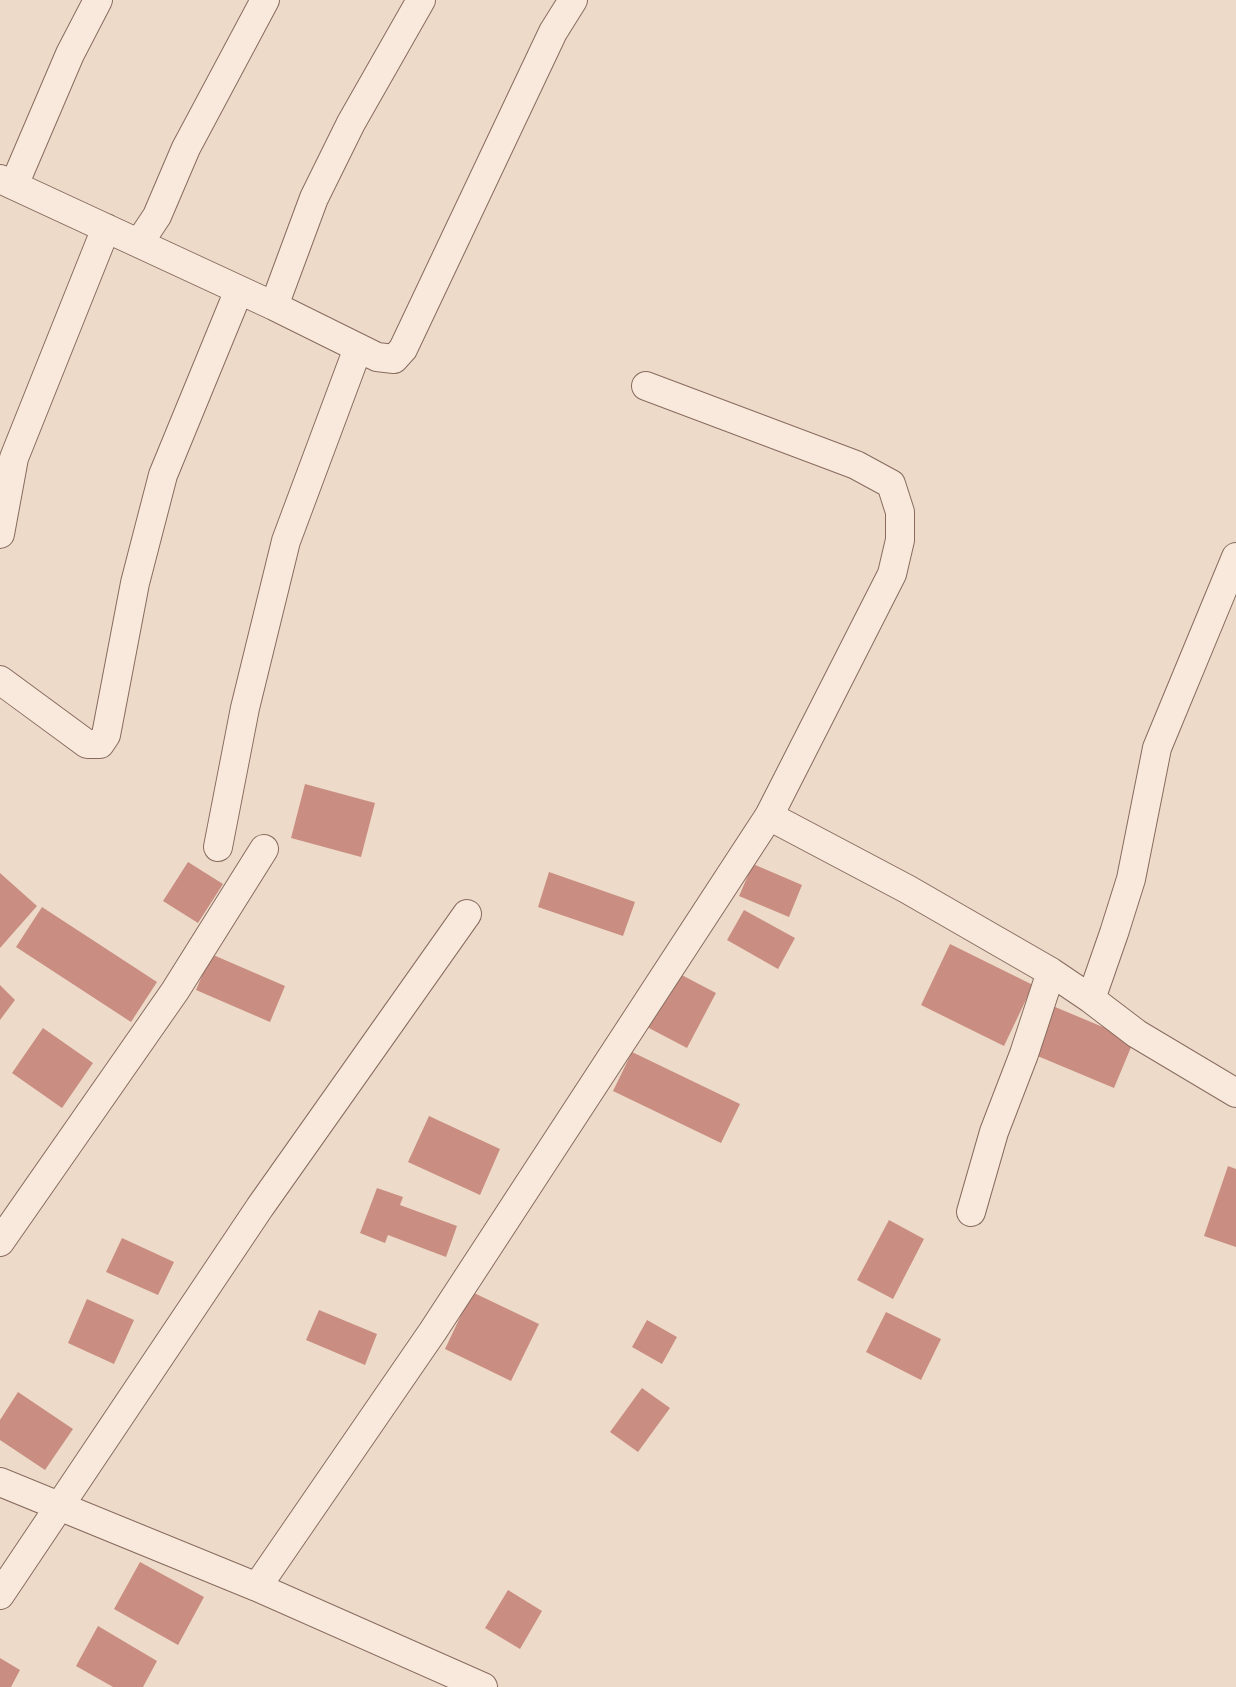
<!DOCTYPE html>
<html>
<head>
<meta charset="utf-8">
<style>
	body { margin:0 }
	canvas { display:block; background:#eddac9 }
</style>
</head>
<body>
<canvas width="1236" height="1687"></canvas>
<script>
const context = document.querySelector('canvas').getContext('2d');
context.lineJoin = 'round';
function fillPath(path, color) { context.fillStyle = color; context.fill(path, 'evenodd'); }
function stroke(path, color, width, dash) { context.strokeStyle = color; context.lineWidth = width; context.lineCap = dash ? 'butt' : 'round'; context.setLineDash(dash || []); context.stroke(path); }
fillPath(new Path2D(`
	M305,784l70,19 -14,54 -70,-19z
	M188,862l35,22 -25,39 -35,-22z
	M753,864l49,21 -13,32 -50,-21z
	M549,872l86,30 -12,34 -85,-29z
	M0,873l37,33 -37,42z
	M42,907l115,75 -26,40 -115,-75z
	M744,910l51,28 -17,31 -51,-29z
	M950,944l83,41 -29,61 -83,-41z
	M211,954l74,32 -15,36 -74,-32z
	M676,972l40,21 -29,55 -40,-21z
	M0,985l15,15 -15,20z
	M1048,1004l86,36 -20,48 -86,-36z
	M43,1028l50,35 -31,45 -50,-35z
	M632,1052l108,52 -19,39 -108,-52z
	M429,1116l71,33 -20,46 -72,-33z
	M1228,1166l8,3v78l-32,-11z
	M377,1188l26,9 -3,8 57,21 -11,31 -58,-22 -3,8 -25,-10z
	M889,1220l35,19 -31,60 -36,-19z
	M122,1238l52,24 -16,33 -52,-23z
	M472,1292l67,32 -28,57 -66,-32z
	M87,1299l47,21 -20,44 -46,-21z
	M319,1310l58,24 -12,31 -59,-25z
	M886,1312l55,27 -20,41 -55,-28z
	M647,1320l30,17 -15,27 -30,-17z
	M642,1388l28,20 -32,44 -28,-20z
	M18,1392l55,37 -28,41 -45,-30v-20z
	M140,1562l64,35 -26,48 -64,-36z
	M508,1590l34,21 -22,38 -35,-21z
	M98,1626l59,35 -14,26h-30l-37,-21z
	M0,1658l20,12 -9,17h-11z`), '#c98e81');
const street = new Path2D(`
	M0,179l274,127 103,51 17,2 9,-10 150,-317 20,-32
	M14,185l56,-131 28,-54
	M139,243l18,-27 29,-68 79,-148
	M274,306l40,-108 37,-75 70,-123
	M0,534l14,-76 92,-230
	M0,680l87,64h13l6,-9 29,-152 28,-108 76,-185
	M769,816l138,73 144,83 40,27 46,35 99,59
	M218,847l27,-139 41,-167 72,-193
	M1091,999l23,-66 17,-54 26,-131 79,-191
	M971,1212l23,-80 30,-78 27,-82
	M0,1242l175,-251 89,-142
	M0,1482l257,105 226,100
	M257,1587l176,-256 336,-515 123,-242 8,-34v-28l-9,-28 -35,-19 -210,-79
	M0,1595l260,-388 207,-293`);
stroke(street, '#886b5e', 30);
stroke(street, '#f8e9dc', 28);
</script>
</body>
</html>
